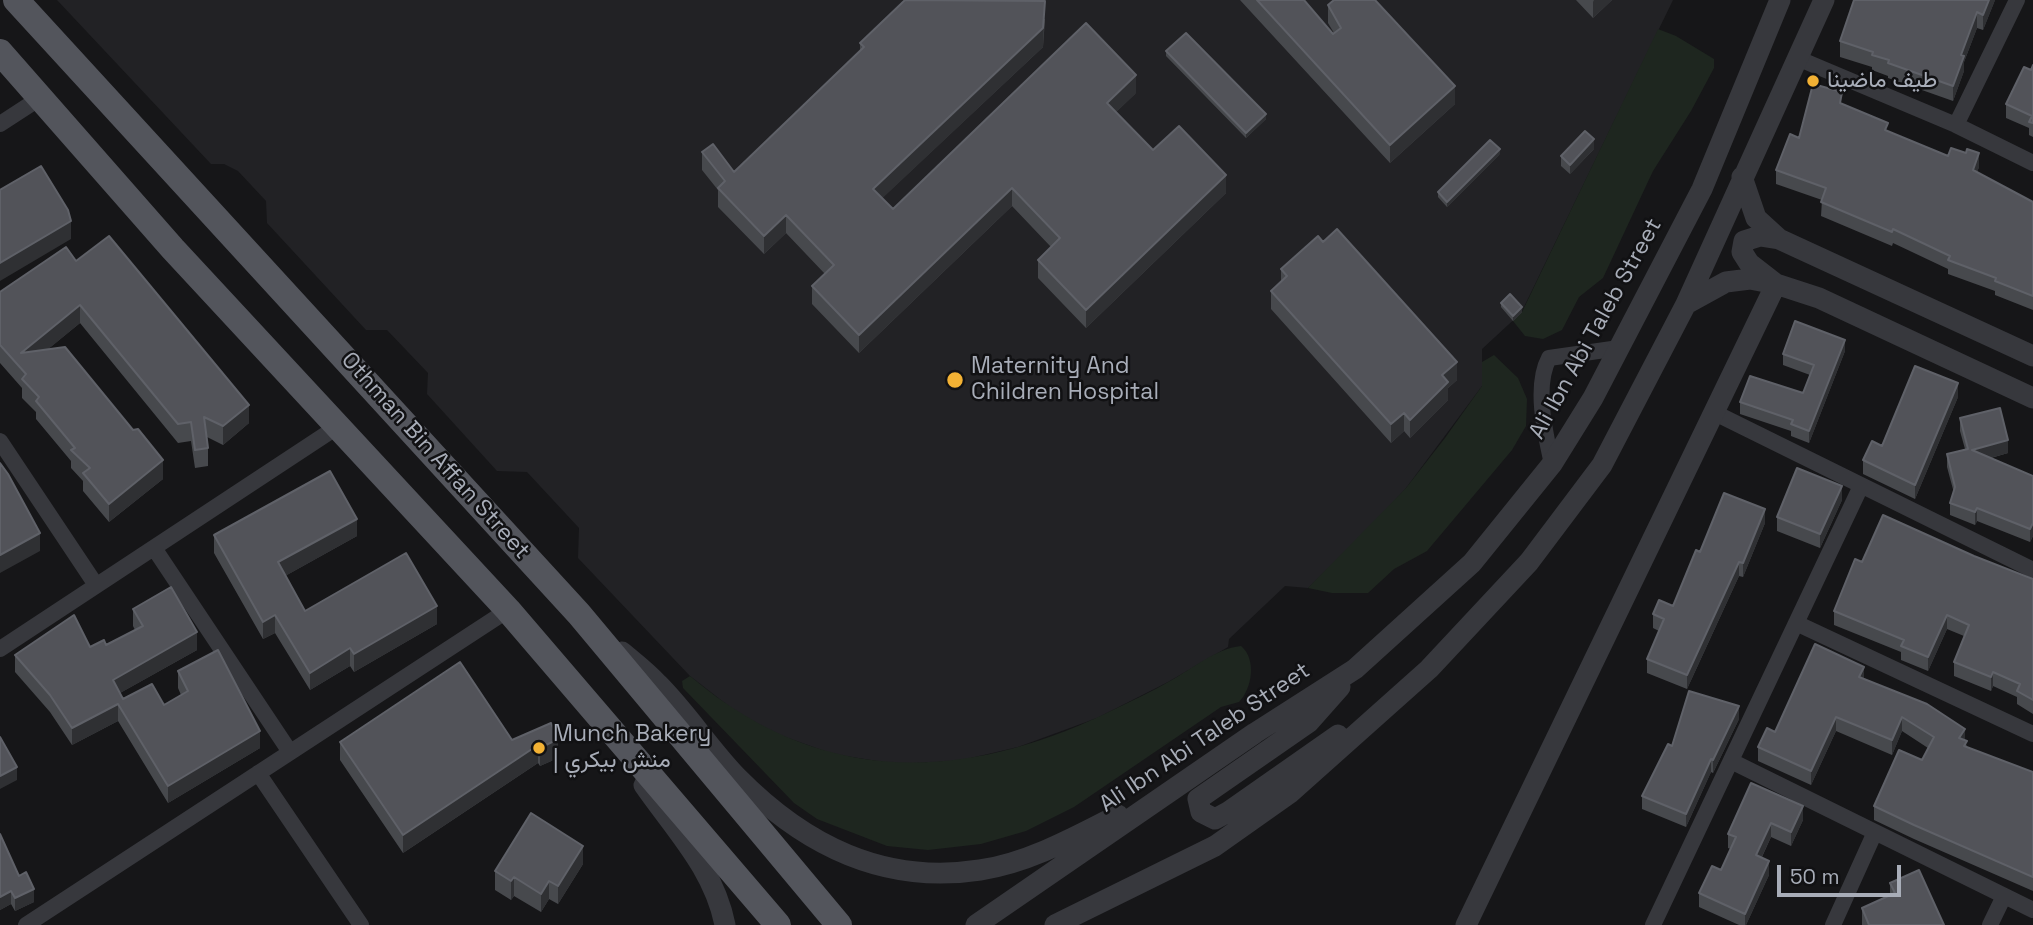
<!DOCTYPE html>
<html>
<head>
<meta charset="utf-8">
<style>
	body { margin:0 }
	#map { position:relative; width:2033px; height:925px; overflow:hidden; background:#161618; font-family:"Space Grotesk",sans-serif }
	canvas { display:block }
	.scale { position:absolute; left:1777px; top:865px; width:124px; height:32px; box-sizing:border-box; border:4px solid #a8adb8; border-top:0; padding-left:9px; font-size:21px; line-height:24px; white-space:nowrap; color:#a8adb8; -webkit-text-stroke:5px #111113; paint-order:stroke }
</style>
</head>
<body>
<div id="map">
<canvas width="2033" height="925"></canvas>
<div class="scale">50 m</div>
</div>
<script>
const context = document.querySelector('canvas').getContext('2d');
context.lineJoin = 'round';
function fillPath(path, color) { context.fillStyle = color; context.fill(path, 'evenodd'); }
function stroke(path, color, width, dash) { context.strokeStyle = color; context.lineWidth = width; context.lineCap = dash ? 'butt' : 'round'; context.setLineDash(dash || []); context.stroke(path); }
function label(font, color, halo, rows, align = 'center') {
  context.font = font + ' "Space Grotesk",Vazirmatn,sans-serif'; context.lineWidth = 5; context.setLineDash([]); context.textBaseline = 'middle'; context.strokeStyle = halo; context.fillStyle = color; for (const [text, x, y, turn = 0] of rows) {
    context.save(); context.translate(x, y); context.rotate((+turn || 0) * Math.PI / 180); context.textAlign = isNaN(turn) ? turn : align; if (halo) context.strokeText(text, 0, 0); context.fillText(text, 0, 0); context.restore();
  }
}
fillPath(new Path2D(`
	M57,0h1616l-152,313 -39,36v37l-76,102 -45,49 -53,51 -23,-2 -56,53 -1,8 -60,35 -71,36 -79,29 -60,14 -62,3 -63,-10 -59,-21 -35,-19 -49,-38 -112,-118 1,-30 -52,-56 -30,-1 -70,-77 1,-21 -41,-43h-21l-99,-107 -1,-22 -28,-30 -14,-7h-13z`), '#222225');
fillPath(new Path2D(`
	M1658,29l18,7 38,23v9l-23,43 -38,60 -50,107 -24,19 -17,33 -19,9 -18,-3 -12,-15 9,-9z
	M1494,355l24,23 9,21 -1,27 -14,24 -85,101 -33,18 -26,24h-36l-24,-5 98,-100 39,-50 37,-52v-24z
	M1241,646c16,13 11,43 -2,56l-18,5 -147,100 -48,24 -45,13 -53,6 -41,-4 -70,-27 -23,-16 -111,-115 -1,-7 8,-5c132,112 277,107 427,32 18,-9 36,-17 53,-27 22,-12 45,-32 71,-35z`), '#1e261f');
stroke(new Path2D(`
	M1797,58l159,67 77,38
	M0,124l40,-26
	M1956,125l61,-125
	M1715,413l318,157
	M0,441l96,144
	M1552,464c-7,-31 -18,-78 -3,-106l70,-10
	M154,548l136,204
	M1796,623l237,111
	M0,649l337,-222
	M1731,761l302,149
	M258,773l103,152
	M26,925l482,-315
	M1653,925l208,-439
	M1833,925l42,-93
	M1990,925l14,-29`), '#37383d', 16);
stroke(new Path2D(`
	M1742,177l14,41 23,21 254,117
	M1686,304l40,-22 24,-3 26,5 43,14 214,100
	M622,652c12,10 25,20 36,32 29,29 51,64 79,93 67,68 146,108 243,93 48,-7 95,-33 138,-55
	M1338,735l-110,77 -13,7 -14,-7 -3,-13 111,-77 31,-35
	M644,785c32,46 70,84 81,140
	M976,925l279,-192 100,-64 117,-106 80,-99 41,-66 109,-209 78,-189
	M1055,925l160,-79 75,-53 139,-124 100,-107 73,-97 84,-161 138,-304
	M1466,925l310,-641 -27,-21 -7,-11 2,-11 16,-5 19,3`), '#37383d', 21);
stroke(new Path2D(`
	M16,0l563,614 260,311
	M0,52l173,197 335,361 270,315`), '#53555c', 26);
fillPath(new Path2D(`
	M1240,0h64l29,34 1,-1 -6,-10v-18l127,99 -65,59z
	M1576,0h36l-19,18z
	M1995,0l-12,30 -6,-2 -13,34v9l-11,30 -65,-23v-2l-16,-6v-3l-32,-10v-16z
	M1045,19l-2,28 -161,151 11,11 243,-116 -20,19 37,38 73,43 -140,135 -48,-50v-18l13,-13 -39,-41 -153,147 -47,-49v-18l13,-12 -39,-41 -22,21 -46,-47v-17l-16,-20v-18l32,20 126,-121v-8z
	M1166,51l100,68 -20,19 -80,-82z
	M2033,65v72l-4,-2v-7l-23,-10v-14l25,-34z
	M1842,104l46,28 60,24 31,11 -2,5 56,30v108l-38,-15v-4l-47,-17v-5l-55,-26 -1,3 -71,-30 1,-16 -46,-16v-14z
	M1594,149l-24,25 -9,-8v-10z
	M1500,154l-53,53 -9,-10v-5z
	M76,261l173,162 -26,22 -16,-8 1,11v18l-13,2 -4,-27 -13,2 -98,-120 -32,26 115,130 -54,43 -26,-31v-10l-12,-13v-7l-35,-42v-7l-14,-14v-10l-22,-25v-71z
	M1281,269l176,111 -9,8v12l-38,38 -6,-7 -13,12 -120,-134v-18l10,-9z
	M1501,303l21,9 -9,9 -12,-14z
	M1845,351l-36,92 -18,-7v-5l-51,-17v-12l63,-9 7,-18 -27,-10v-11z
	M1958,397l-43,102 -52,-25v-14l19,-14z
	M1960,418l48,35 -17,5 42,18v60l-3,6 -53,-21 -2,4 -25,-10v-12l4,-10 -7,-26v-13l18,-5 -5,-18z
	M1842,500l-22,48 -43,-17v-14z
	M1765,523l-22,54 -4,-1 -52,113 -40,-16v-14l12,-28 -6,-3v-14l20,-8 27,-54z
	M214,535l143,1 -72,40 20,35 132,13 -83,48 -4,-6 -40,24 -35,-57 -12,6 -49,-86z
	M1974,556l59,23v135l-16,-10v-7l-24,-11 -2,5 -37,-15v-14l10,-26 -17,-7 -19,42 -27,-11v-8l-67,-27v-14l28,-49z
	M133,609l64,41 -77,43 3,6 41,6 17,-10 -3,-7v-17l82,77 -92,55 -50,-82 -46,24 -22,-33 -35,-40v-17l91,-10 29,-15 -2,-4z
	M1864,678l101,63 2,6 66,25v119l-119,-52 -40,-19v-14l48,-46 6,-12 -26,-17 -10,24 -56,-24 -25,54 -53,-24v-14l17,-15z
	M1739,719l-26,54 -2,-1 -25,55 -44,-18v-13l30,-50z
	M551,723l7,35 -18,8 -2,-3 -135,90 -63,-93v-18l172,-2z
	M1751,783l52,37 -12,26 -20,-9 -9,20 7,18 -23,50h-7l-40,-18v-14l22,-23 10,-21 -3,-1v-14z
	M0,834l19,42 15,26 -19,9 -4,-7 -11,6z
	M583,864l-25,40 -9,-5 -8,13 -27,-16 -3,4 -16,-10v-19z
	M1890,883l54,42h-82v-17l28,-12z`), '#47494d');
fillPath(new Path2D(`
	M1594,0h18l-19,18v-16z
	M1989,0h6l-12,30v-15z
	M1045,1l-2,46 -170,160v-18z
	M1977,12v16l-13,34v9l-11,30v-15l8,-31z
	M1136,75v18l-29,28v-18z
	M1455,86v18l-65,59v-18z
	M1266,114v5l-20,19v-5z
	M1594,139v10l-24,25v-9z
	M1500,149v5l-53,53v-5z
	M1979,153v14l-6,17v-14z
	M1226,175v18l-140,135v-18z
	M1012,188v18l-153,147v-18z
	M786,215v18l-22,21v-18z
	M71,221v18l-71,42v-18z
	M80,305v18l-57,47 -2,-17z
	M1522,307v5l-9,9v-5z
	M1845,340v11l-36,92v-12z
	M1457,362v18l-9,8v12l-38,38v-18l32,-45z
	M1958,383v14l-43,102v-14z
	M249,405v18l-26,22v-19z
	M1404,413v18l-13,12v-19z
	M2008,440v13l-36,10v-13z
	M163,460v19l-54,43v-18z
	M1842,486v14l-22,48v-14z
	M1977,508v13l-2,4v-13z
	M1765,509v14l-22,54v-14z
	M357,519v17l-79,44v-18z
	M2033,523v13l-3,6v-13z
	M40,533v18l-40,22v-18z
	M1739,562v14l-52,113v-14z
	M437,606v18l-83,48v-18z
	M275,615v18l-12,6v-17z
	M1947,615v14l-19,42v-14z
	M197,632v18l-84,47v-17z
	M350,648v18l-40,24v-17z
	M1864,667v14l-5,-4z
	M1993,672v14l-2,5v-14z
	M118,704v17l-46,24v-17z
	M1739,706v13l-26,54v-13z
	M1836,717v14l-25,54v-14z
	M1902,717v14l-10,24v-15z
	M1965,729v14l-6,-5z
	M260,731v17l-92,55v-17z
	M558,739v19l-18,8v-18z
	M538,745v18l-135,90v-18z
	M1711,759v13l-25,55v-13z
	M17,767v13l-17,9v-13z
	M1803,806v14l-12,26v-14z
	M1771,823v14l-15,32v-14z
	M583,846v18l-25,40v-18z
	M1769,861v14l-23,50h-1v-11z
	M514,877v19l-3,4v-19z
	M549,881v18l-8,13v-18z
	M34,889v13l-19,9v-13z
	M11,891v13l-11,6v-13z`), '#2f3033');
const building = new Path2D(`
	M905,0l140,1 -2,27 -170,161 20,20 193,-186 50,52 -29,28 46,47 26,-24 47,49 -140,135 -48,-50 22,-22 -48,-50 -153,147 -47,-49 22,-21 -48,-50 -22,21 -46,-48 7,-7 -23,-29 11,-8 21,28 130,-125 -4,-4z
	M1257,0h47l29,34 8,-6 -13,-23 6,-5h41l80,86 -65,59z
	M1854,0h135l-6,15 -6,-3 -16,43 3,1 -11,30 -65,-23 1,-3 -17,-5 1,-3 -33,-11z
	M1186,33l80,81 -20,19 -80,-82z
	M2033,65v58l-4,-1 3,-6 -26,-12 18,-37 7,3z
	M1813,84l29,8 -2,11 48,20 -3,7 63,26 3,-8 15,5 1,-4 12,4 -6,17 60,32v94l-38,-15 1,-3 -48,-18 2,-4 -57,-27 -1,3 -71,-30 5,-14 -50,-18 14,-36 9,4z
	M1585,131l9,8 -24,26 -9,-9z
	M1490,140l10,9 -53,53 -9,-10z
	M41,166l27,44 3,11 -71,42v-73z
	M1337,229l120,133 -15,13 6,7 -38,38 -6,-7 -13,11 -120,-133 16,-15 -6,-7 37,-33 5,6z
	M109,236l140,169 -26,21 -19,-9 4,31 -13,2 -4,-28 -13,2 -98,-119 -59,48 44,-6 68,83 5,-1 25,31 -54,44 -26,-31 7,-5 -19,-18 4,-2 -39,-47 3,-4 -17,-18 4,-5 -26,-29v-53l66,-45 10,14z
	M1510,294l12,13 -9,9 -12,-13z
	M1795,321l50,19 -36,91 -18,-7 2,-4 -53,-18 10,-26 53,17 11,-28 -31,-11z
	M1915,366l43,17 -43,102 -52,-25 9,-19 10,5z
	M2000,408l8,32 -36,10 61,26v47l-3,6 -53,-21 -2,4 -25,-9 5,-16 -8,-33 21,-5 -8,-31z
	M0,463l8,11 32,59 -40,22z
	M1797,468l45,18 -22,48 -43,-17z
	M330,471l27,48 -79,43 27,49 101,-58 31,53 -83,48 -4,-6 -40,25 -35,-58 -12,7 -49,-87z
	M1724,493l41,16 -22,54 -4,-1 -52,113 -40,-16 17,-40 -11,-5 6,-14 14,6 23,-56 4,2z
	M1883,515l91,41 59,23v121l-16,-9 3,-7 -27,-12 -2,5 -37,-15 15,-37 -22,-10 -19,42 -27,-11 3,-6 -70,-29 21,-52 7,3z
	M171,587l26,45 -84,48 10,19 29,-15 12,21 24,-14 -10,-20 40,-21 42,81 -92,55 -50,-82 -46,24 -22,-33 -35,-40 59,-40 16,32 14,-7 2,5 37,-19 -10,-17z
	M1815,644l49,23 -5,10 68,27 38,25 -6,9 8,3 -3,5 69,26v105l-119,-52 -40,-19 25,-56 23,10 12,-23 -32,-20 -10,23 -56,-23 -25,54 -53,-24 9,-19 8,4z
	M460,662l52,78 39,-17 7,16 -18,9 -2,-3 -135,90 -63,-93z
	M1689,691l50,15 -26,54 -2,-1 -25,55 -44,-18 26,-52 4,2z
	M0,737l17,30 -17,9z
	M1751,783l52,23 -12,26 -20,-9 -15,32 13,6 -24,53 -46,-21 13,-27 9,4 15,-33 -8,-3z
	M531,813l52,33 -25,40 -9,-5 -8,13 -27,-17 -3,4 -16,-10z
	M0,834l19,42 7,-4 8,17 -19,9 -4,-7 -11,6z
	M1919,870l25,55h-75l-7,-17 33,-15 -5,-10z`);
fillPath(building, '#525359');
stroke(building, '#5f6168', 2);
for (const [x, y, r, color] of [
	[1813,81,7,"#f2b134"],
	[955,380,9,"#f2b134"],
	[539,748,7,"#f2b134"]
]) { const dot = new Path2D(); dot.arc(x, y, r, 0, 2 * Math.PI); context.fillStyle = color; context.fill(dot); stroke(dot, '#111113', 2.5); }
label('23px', '#a8adb8', '#111113', [
	["طيف ماضينا",1827,81],
	["Maternity And",971,367],
	["Children Hospital",971,393],
	["Munch Bakery",553,735],
	["| منش بيكري",553,761]
], 'left');
label('23px', '#a8adb8', '#111113', [
	["Ali Ibn Abi Taleb Street",1596,329,-61],
	["Othman Bin Affan Street",435,456,48],
	["Ali Ibn Abi Taleb Street",1205,738,-34]
]);
</script>
</body>
</html>
